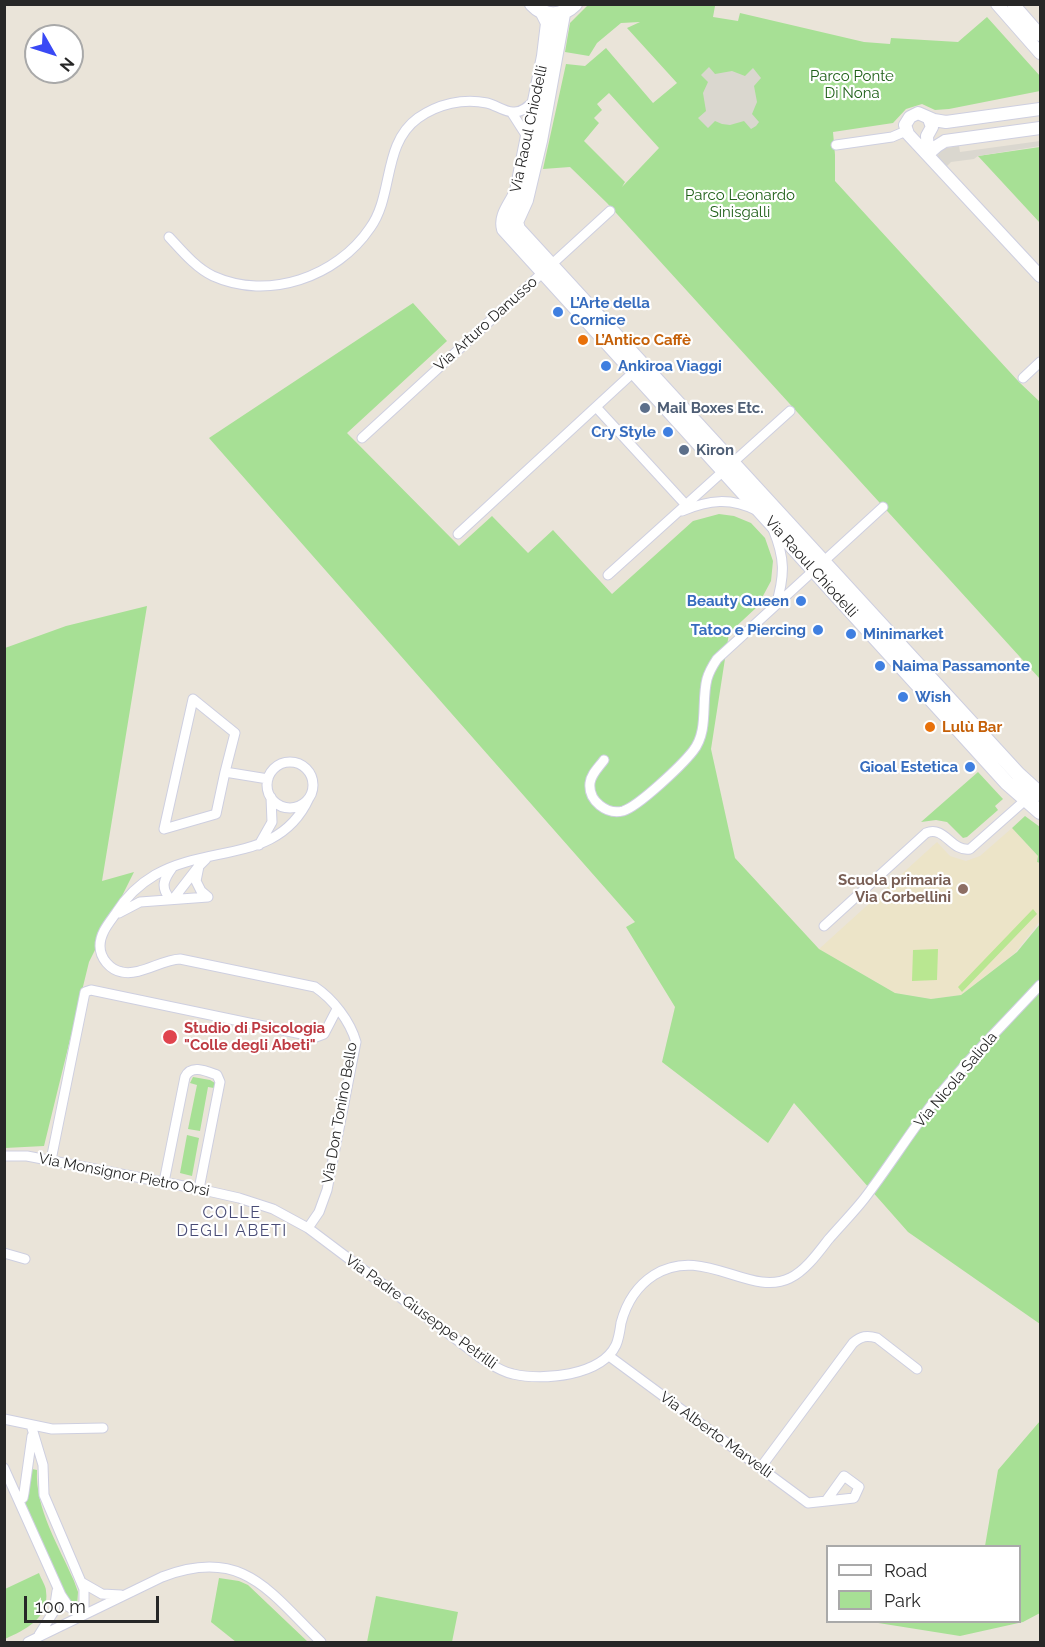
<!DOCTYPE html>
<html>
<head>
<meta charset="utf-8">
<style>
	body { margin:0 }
	#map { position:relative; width:1045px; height:1647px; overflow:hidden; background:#eae4d9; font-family:Raleway,sans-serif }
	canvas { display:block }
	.frame { position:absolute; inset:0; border:6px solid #272727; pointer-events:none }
	.legend { position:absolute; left:826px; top:1545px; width:195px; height:78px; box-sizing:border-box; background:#fff; border:2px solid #a9a9a9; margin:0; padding:8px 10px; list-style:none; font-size:18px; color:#272727 }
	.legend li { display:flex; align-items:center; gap:12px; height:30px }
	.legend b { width:30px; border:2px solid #a9a9a9 }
	.north { position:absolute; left:24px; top:24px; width:60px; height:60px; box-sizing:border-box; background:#fff; border:2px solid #a9a9a9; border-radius:50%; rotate:129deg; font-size:16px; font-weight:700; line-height:24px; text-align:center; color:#272727 }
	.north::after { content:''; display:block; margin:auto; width:21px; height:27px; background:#3a49f5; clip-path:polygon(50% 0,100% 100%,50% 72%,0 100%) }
	.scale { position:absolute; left:24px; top:1596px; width:135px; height:27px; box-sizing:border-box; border:3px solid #272727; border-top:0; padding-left:8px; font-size:18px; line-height:21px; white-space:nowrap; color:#272727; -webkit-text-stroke:4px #fff; paint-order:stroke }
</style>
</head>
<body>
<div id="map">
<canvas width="1045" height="1647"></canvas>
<div class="frame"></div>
<ul class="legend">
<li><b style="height:8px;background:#fff"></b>Road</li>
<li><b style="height:16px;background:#a7e095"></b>Park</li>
</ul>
<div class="north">N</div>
<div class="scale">100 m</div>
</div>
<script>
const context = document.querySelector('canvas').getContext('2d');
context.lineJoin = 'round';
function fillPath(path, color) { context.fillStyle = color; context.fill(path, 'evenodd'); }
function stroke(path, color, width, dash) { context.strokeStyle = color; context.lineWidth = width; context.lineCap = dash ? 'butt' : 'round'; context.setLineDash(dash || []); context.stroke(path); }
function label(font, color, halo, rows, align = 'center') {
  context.font = font + ' Raleway,sans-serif'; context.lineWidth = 4.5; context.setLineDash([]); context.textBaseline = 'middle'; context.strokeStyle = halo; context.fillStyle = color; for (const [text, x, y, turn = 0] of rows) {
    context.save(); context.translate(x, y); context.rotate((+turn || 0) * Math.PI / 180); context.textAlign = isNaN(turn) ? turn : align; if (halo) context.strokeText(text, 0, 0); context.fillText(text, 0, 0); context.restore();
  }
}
fillPath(new Path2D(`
	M1012,828l26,28 -1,6 3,1v58l-25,32 -54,42 -30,4 -36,-6 -76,-44 118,-107 13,14 16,5 14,-5z`), '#ece4c8');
fillPath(new Path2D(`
	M588,5h121l6,1 -2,11 25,4 2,-8 124,29 26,2 1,-6 67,4 29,-25 53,59v15l-91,18 -14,1 -13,-6 -16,5 -13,14 -60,9 2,23v26l184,201 21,20v277l-433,-476 -37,-36 -27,2 23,-105 19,2 21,-18 47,55 24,-20 -50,-55 13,-6 -19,1 -24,20 -8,13 -24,-4 5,-29zM609,93l50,55 -37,39 3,-5 -41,-41 15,-18 -5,-5 8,-8 -5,-6z
	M1040,147v76l-62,-67z
	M413,303l34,38 -100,92 112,113 33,-30 36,37 25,-23 59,64 81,-73 26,-7 15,2 17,7 14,15 8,23 -2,20 -14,26 -28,26 -18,116 24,109 84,91 76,44 36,6 30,-4 56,-43 23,-28v400l-132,-92 -114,-129 -26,40 -106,-81 13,-55 -49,-80 9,-5 -426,-484z
	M147,606l-45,275 32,-9 -45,90 -45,184 -39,2v-500l61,-22z
	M978,772l25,27 -8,7 3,4 -31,27 -4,1 -16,-16 -11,-2 -15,2z
	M1025,816l15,11v36l-3,-1 1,-6 -26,-28z
	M193,1077l17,3 5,3 -1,5 -6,-1 -8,44 -12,-2 9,-44 -7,-2z
	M187,1135l12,3 -7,38 -12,-3z
	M1040,1421v192l-17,9 -63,14 -88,-14h148v-76h-35l13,-76z
	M32,1469l5,1c-2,39 22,76 37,111l4,11 -1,14 -12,-7 -40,-94 4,-29z
	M39,1573c2,6 7,13 7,18 4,28 -22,39 -41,48v-50z
	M219,1578l20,3 9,4 60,57h-72l-25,-20z
	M376,1596l82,16 -6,30h-85z`), '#a7e095');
fillPath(new Path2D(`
	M1033,909l4,5 -75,78 -4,-5z
	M938,949l-1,31 -25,1 1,-31z`), '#b9e791');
fillPath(new Path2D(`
	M709,67l6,7 17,-3 13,5 8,-8 8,10 -7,8 3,16 -5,12 7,8 -3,4 -5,3 -7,-8 -14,4 -8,-1 -7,-3 -7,7 -10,-10 8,-7 -3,-18 5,-11 -7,-7z
	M1040,141v5l-62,10 -4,3 -23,3 -5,5 -9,-10 4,-8 18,-3 1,6z`), '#dad7cf');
const minor = new Path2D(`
	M512,113l16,25
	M836,145l56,-8 14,-6
	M169,237c13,14 27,31 44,39 55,25 124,1 157,-48 24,-33 12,-84 48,-110 20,-14 45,-20 69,-15 9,2 17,9 26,9 9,1 17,-7 23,-13
	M1023,378l17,-16
	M596,407l90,98
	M362,438l248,-227
	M682,511c27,-11 48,-14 76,0
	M773,529c12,29 12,46 3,76
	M458,534l179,-165
	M608,575l182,-164
	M604,760c-5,7 -13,14 -14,23 -2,18 17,32 33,28 16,-5 59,-46 70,-60 16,-20 8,-49 14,-72 2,-7 6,-14 10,-20l166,-152
	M267 785a23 23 0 1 1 46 0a23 23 0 1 1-46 0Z
	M225,772l10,-39 -42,-34 -29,130 52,-15 9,-42 43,7
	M259,845l13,-23 -1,-25
	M206,859l-7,7 -3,15 5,10 7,6
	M174,898l24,-31
	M170,899c-10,-12 -6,-20 2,-31
	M119,913l21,-11 68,-5
	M824,926l102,-93c19,-8 25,19 44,16l52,-46 6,-8
	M4,1156h23l172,33 40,9 34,11 35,19 173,130c10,6 20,14 32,16 30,7 88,2 103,-29 3,-7 4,-15 5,-22 5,-19 16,-37 33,-48 49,-31 96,23 136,3 15,-7 28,-25 38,-38 12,-14 25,-27 36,-41 24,-31 45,-65 69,-96 33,-42 71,-79 107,-118
	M51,1160l34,-168 6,-2 225,47 8,-3 13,-25
	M164,1182l21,-105c6,-13 21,-6 32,-2l3,7 -21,107
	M308,1228l11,-16 8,-22 29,-148c-6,-21 -23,-43 -41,-55l-135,-28c-19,1 -40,17 -58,13 -12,-2 -22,-14 -22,-26 0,-13 9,-23 16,-33 10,-16 22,-28 39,-38 53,-31 124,-11 154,-77
	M4,1253l21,6
	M609,1356l199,147 46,-5 5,-11 -15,-11 -18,25
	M4,1419l48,10 51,-1
	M761,1467l92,-124c8,-7 14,-8 24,-5l40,31
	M4,1468l57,127 8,12 15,8v-26l-40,-94 -1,-30 -12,-40
	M19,1500l4,-2 1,-5 8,-57
	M81,1582l21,12 19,1
	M39,1635l15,-24 3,-20
	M28,1642l134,-65c80,-31 107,14 159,65`);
const tertiary = new Path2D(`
	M997,4l43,49
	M1013,4l27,31
	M1040,109l-94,13 -12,-2 -16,-7 -8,4 -5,8 3,9 132,142
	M928,154l9,-8 8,-5 95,-13
	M928,154l-1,-18 5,-9 -3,-8`);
const secondary = new Path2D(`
	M532,4c13,14 30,13 43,0
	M543,13l5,10 -4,33 -27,135c-5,13 -17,24 -13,38l503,554 33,29
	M563,14l-23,127 -14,59 -10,22 2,7 500,545 22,20`);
stroke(minor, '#cecfe0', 11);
stroke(tertiary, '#cecfe0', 14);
stroke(secondary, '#cecfe0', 16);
stroke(minor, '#fff', 9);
stroke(tertiary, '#fff', 12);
stroke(secondary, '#fff', 14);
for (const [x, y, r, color] of [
	[558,312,6,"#3f7fe0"],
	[583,340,6,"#e8710a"],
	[606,366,6,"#3f7fe0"],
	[645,408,6,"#5c6f8a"],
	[668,432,6,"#3f7fe0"],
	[684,450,6,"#5c6f8a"],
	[801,601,6,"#3f7fe0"],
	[818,630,6,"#3f7fe0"],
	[851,634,6,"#3f7fe0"],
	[880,666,6,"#3f7fe0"],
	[903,697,6,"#3f7fe0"],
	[930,727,6,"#e8710a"],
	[970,767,6,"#3f7fe0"],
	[963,889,6,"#8d6e63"],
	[170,1037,8,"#e0444e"]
]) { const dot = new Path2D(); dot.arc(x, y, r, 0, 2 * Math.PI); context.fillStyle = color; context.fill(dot); stroke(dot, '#fff', 2); }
label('15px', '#21611a', '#fff', [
	["Parco Ponte",852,76],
	["Di Nona",852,93],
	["Parco Leonardo",740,195],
	["Sinisgalli",740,212]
]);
label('15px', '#272727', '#fff', [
	["Via Raoul Chiodelli",529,129,-78],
	["Via Arturo Danusso",486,324,-42],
	["Via Raoul Chiodelli",811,567,48],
	["Via Nicola Saliola",956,1080,-50],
	["Via Don Tonino Bello",340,1113,-80],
	["Via Monsignor Pietro Orsi",124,1175,11],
	["Via Padre Giuseppe Petrilli",421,1312,36],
	["Via Alberto Marvelli",716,1435,36]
]);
label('bold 15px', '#366cbe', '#fff', [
	["L’Arte della",570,303],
	["Cornice",570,320],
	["Ankiroa Viaggi",618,366],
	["Cry Style",656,432,"right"],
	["Beauty Queen",789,601,"right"],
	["Tatoo e Piercing",806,630,"right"],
	["Minimarket",863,634],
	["Naima Passamonte",892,666],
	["Wish",915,697],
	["Gioal Estetica",958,767,"right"]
], 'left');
label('bold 15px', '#c56008', '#fff', [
	["L’Antico Caffè",595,340],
	["Lulù Bar",942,727]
], 'left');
label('bold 15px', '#4e5e75', '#fff', [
	["Mail Boxes Etc.",657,408],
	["Kìron",696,450]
], 'left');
label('bold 15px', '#785e54', '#fff', [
	["Scuola primaria",951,880],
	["Via Corbellini",951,897]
], 'right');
label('bold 15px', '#be3a42', '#fff', [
	["Studio di Psicologia",184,1028],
	["\"Colle degli Abeti\"",184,1045]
], 'left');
context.letterSpacing = '1.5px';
label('16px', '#494c76', '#fff', [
	["COLLE",232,1213],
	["DEGLI ABETI",232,1231]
]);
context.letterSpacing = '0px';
</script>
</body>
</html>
